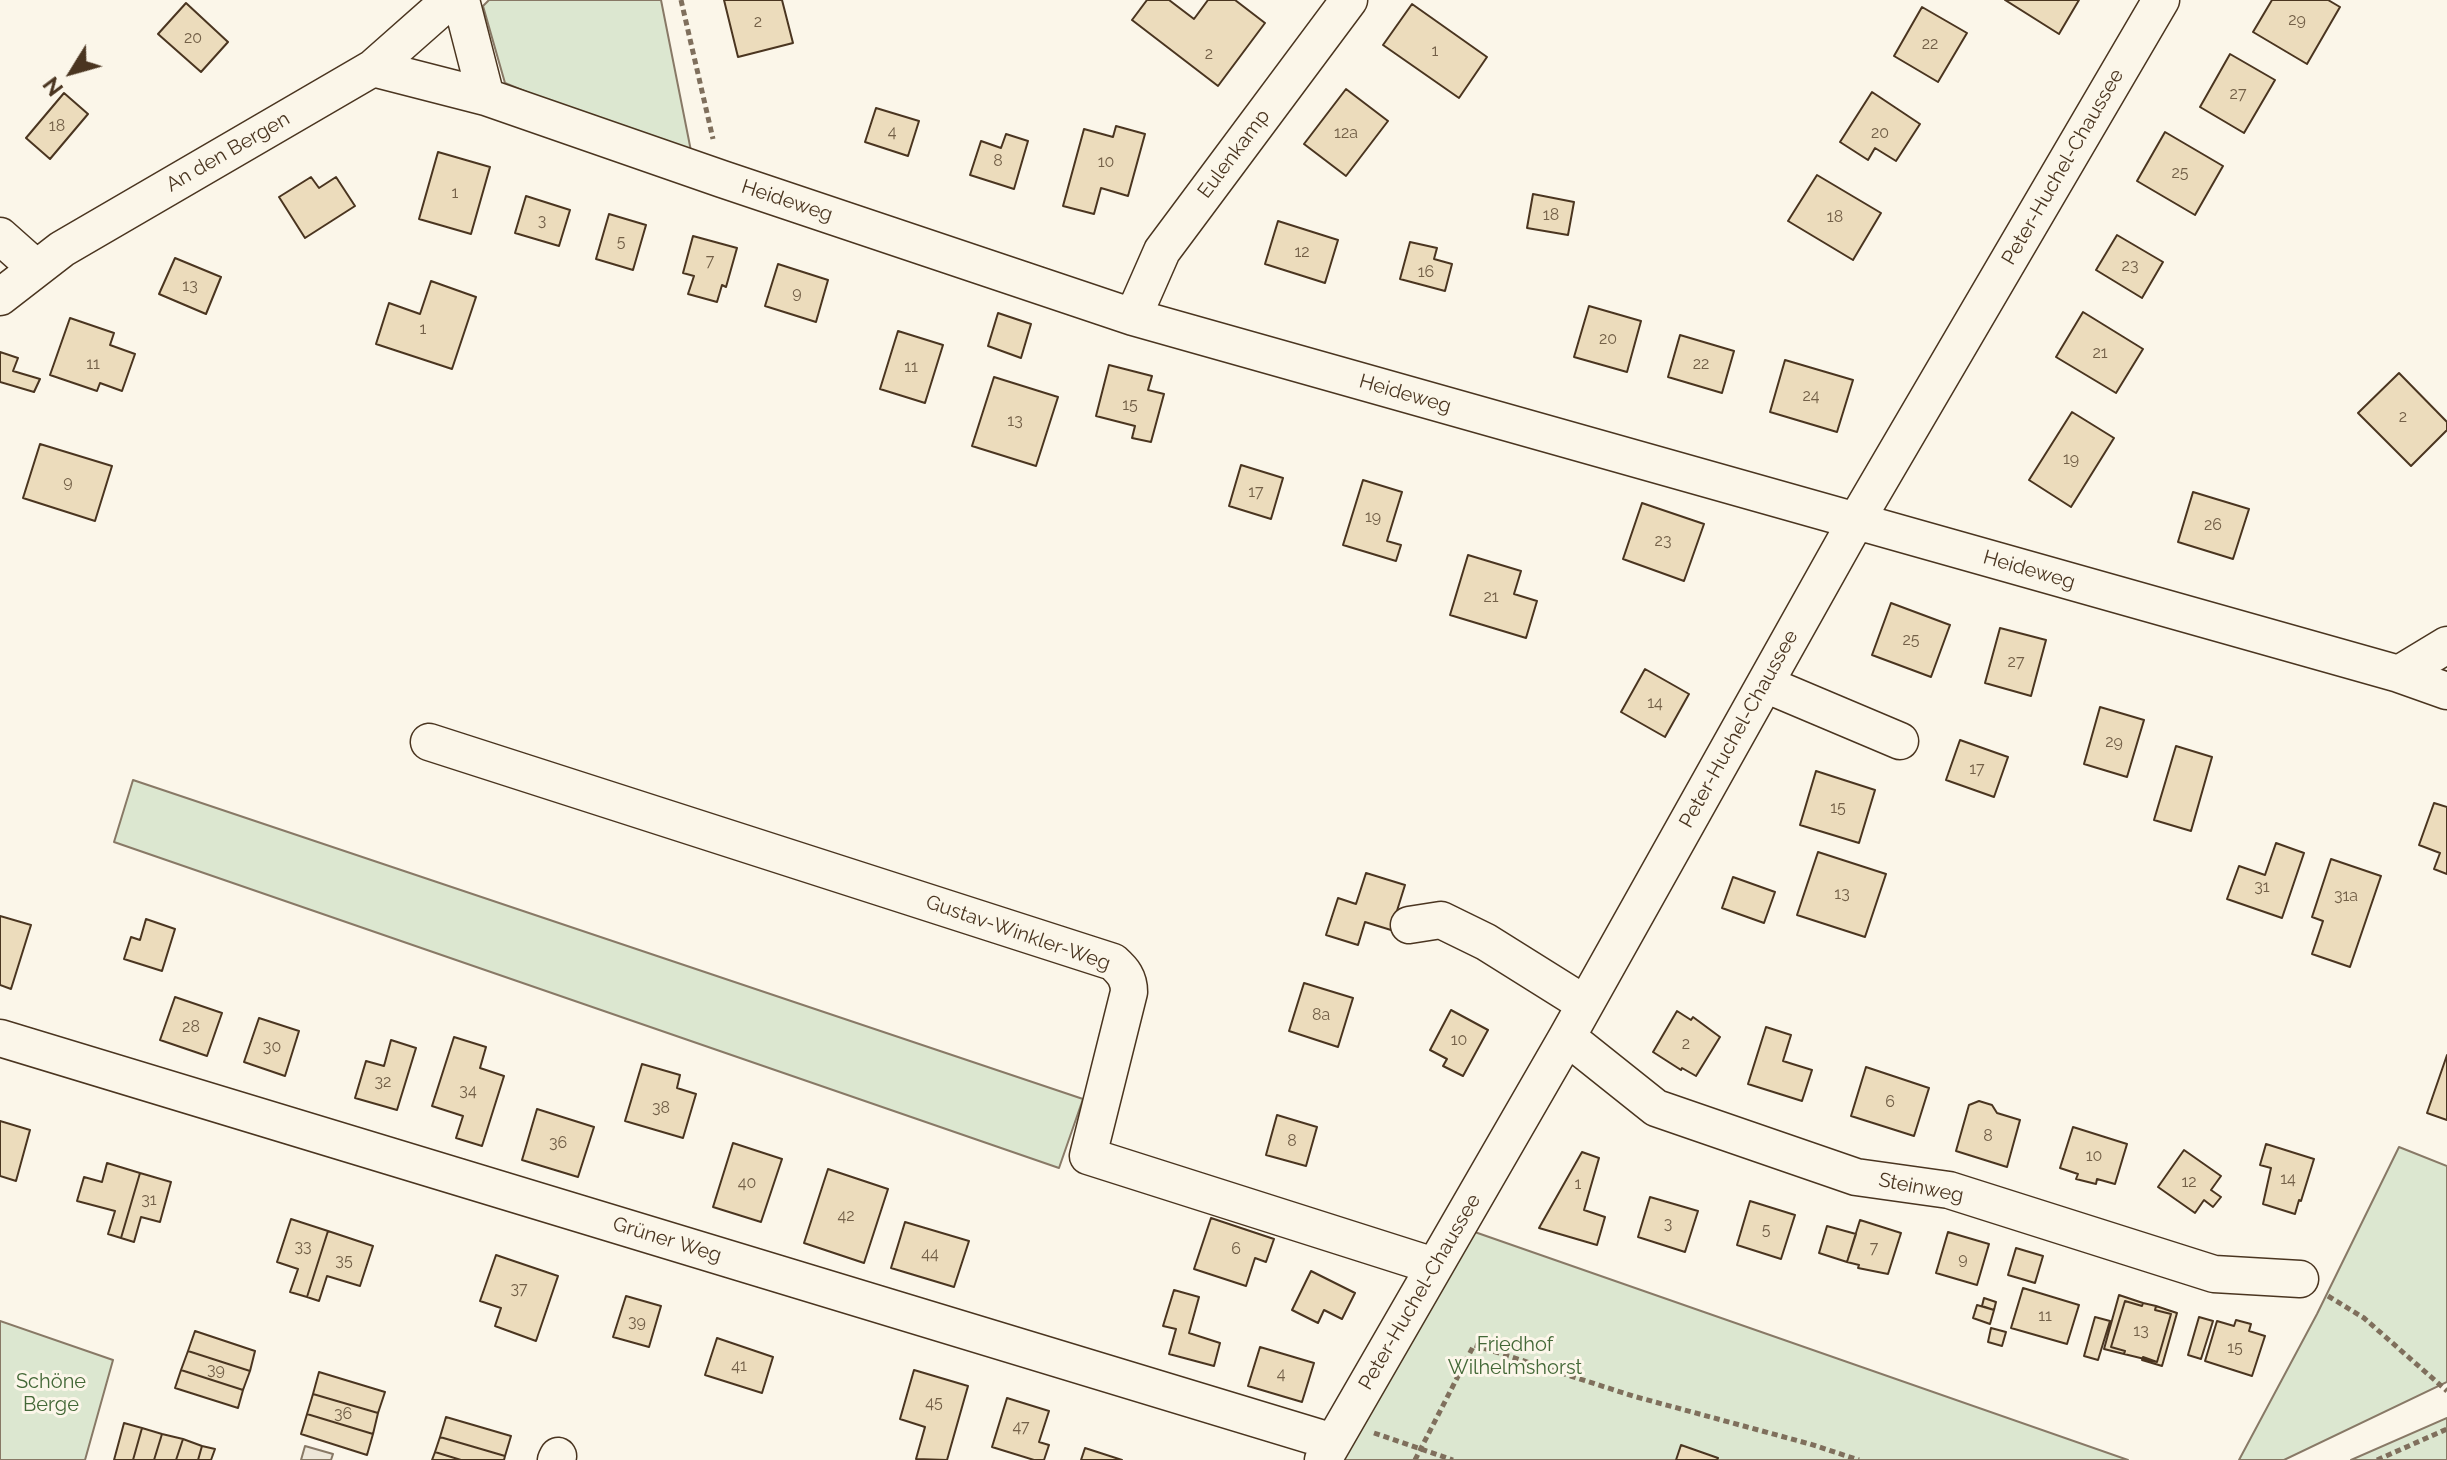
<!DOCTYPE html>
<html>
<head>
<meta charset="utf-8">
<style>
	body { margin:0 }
	#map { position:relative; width:2447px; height:1460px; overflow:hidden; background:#fbf6e9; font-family:Raleway,sans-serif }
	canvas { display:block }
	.north { position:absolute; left:32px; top:32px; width:80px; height:80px; -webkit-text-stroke:6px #fbf6e9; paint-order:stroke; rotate:233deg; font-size:22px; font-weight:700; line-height:32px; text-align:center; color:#4a3520 }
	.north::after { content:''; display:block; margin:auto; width:28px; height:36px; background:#4a3520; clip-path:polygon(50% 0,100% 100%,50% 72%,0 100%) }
</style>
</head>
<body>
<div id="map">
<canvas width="2447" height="1460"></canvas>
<div class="north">N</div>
</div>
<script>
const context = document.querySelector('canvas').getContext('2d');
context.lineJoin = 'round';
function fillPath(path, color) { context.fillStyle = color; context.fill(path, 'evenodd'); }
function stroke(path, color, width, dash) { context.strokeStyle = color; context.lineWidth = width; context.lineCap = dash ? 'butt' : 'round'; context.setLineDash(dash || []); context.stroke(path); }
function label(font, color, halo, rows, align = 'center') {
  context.font = font + ' Raleway,sans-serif'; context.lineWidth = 6; context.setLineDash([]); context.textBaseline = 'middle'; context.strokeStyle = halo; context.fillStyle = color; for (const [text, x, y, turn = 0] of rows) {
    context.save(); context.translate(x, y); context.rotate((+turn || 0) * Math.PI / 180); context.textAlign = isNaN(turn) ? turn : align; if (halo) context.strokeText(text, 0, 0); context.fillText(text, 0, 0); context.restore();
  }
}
const green = new Path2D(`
	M489,0h172l32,161 -188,-78 -22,-77z
	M133,780l950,319 -24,69 -945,-326z
	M2399,1147l48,19v216l-163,78h-45l78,-146z
	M1469,1230l659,230h-796z
	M0,1321l113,39 -28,100h-85z
	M2447,1418v42h-96z`);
fillPath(green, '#dce7d0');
stroke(green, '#887966', 2);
const parking = new Path2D(`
	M305,1446l28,8 -2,6h-30z`);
fillPath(parking, '#ede7d9');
stroke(parking, '#887966', 2);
const building = new Path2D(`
	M724,0h58l11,43 -55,14z
	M1147,0h22l25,19 14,-19h27l30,23 -47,63 -86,-66z
	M2005,0h74l-20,34z
	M2272,0h56l12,7 -33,57 -54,-32z
	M186,3l42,39 -27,30 -43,-38z
	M1412,4l75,53 -28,41 -76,-53z
	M1922,7l45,26 -29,49 -44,-26z
	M2230,54l45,26 -31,53 -44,-26z
	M1346,89l42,32 -42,55 -42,-32z
	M1872,92l48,32 -24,37 -21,-13 -7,12 -28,-18z
	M64,93l24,21 -38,45 -24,-21z
	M876,108l43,13 -11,35 -43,-14z
	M1116,126l29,8 -17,62 -27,-8 -7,26 -31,-8 21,-77 29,8z
	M2165,132l58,34 -28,49 -58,-34z
	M1006,134l22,7 -14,48 -44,-14 11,-34 20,7z
	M438,152l52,15 -19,67 -52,-15z
	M1817,175l64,38 -28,47 -65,-39z
	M311,177l8,11 17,-11 19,29 -50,32 -26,-41z
	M1533,194l41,8 -6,33 -41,-7z
	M526,196l44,14 -11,36 -44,-13z
	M609,214l37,11 -13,45 -37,-11z
	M1278,221l60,19 -13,43 -60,-19z
	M2117,235l46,27 -21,36 -46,-28z
	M693,236l44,12 -11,39 -4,-2 -5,17 -29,-8 6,-18 -11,-3z
	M1410,242l27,6 -3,11 18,5 -7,27 -45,-12z
	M175,258l46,19 -15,37 -47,-20z
	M778,264l50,16 -12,42 -51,-16z
	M431,281l45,16 -24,72 -76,-25 13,-41 31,11z
	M1589,306l52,15 -14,51 -53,-15z
	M2083,312l60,37 -27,44 -60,-36z
	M998,313l33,11 -10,34 -33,-12z
	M70,318l44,15 -4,12 25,9 -13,37 -22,-8 -3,8 -47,-16z
	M898,331l45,14 -18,58 -45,-14z
	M1680,335l54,16 -12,42 -54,-16z
	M0,352l18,6 -5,13 27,8 -6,13 -34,-10z
	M1785,360l68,20 -16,52 -67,-20z
	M1109,365l43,11 -4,14 16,4 -13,48 -19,-4 3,-12 -39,-10z
	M2399,373l48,49v8l-36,36 -53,-53z
	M994,377l64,20 -22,69 -64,-20z
	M2072,412l42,26 -43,69 -42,-27z
	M40,444l72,22 -17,55 -72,-23z
	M1241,465l42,13 -12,41 -42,-13z
	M1363,480l39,12 -15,49 14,4 -5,16 -53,-16z
	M2193,492l56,17 -16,50 -55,-17z
	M1642,503l62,21 -20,57 -61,-22z
	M1468,555l53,16 -7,23 23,7 -11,37 -76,-23z
	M1891,603l59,22 -19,52 -59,-22z
	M2000,628l46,12 -15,56 -46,-13z
	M1645,669l44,25 -24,43 -44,-25z
	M2100,707l44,13 -17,57 -43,-13z
	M1960,740l48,17 -14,40 -48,-17z
	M2176,746l36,11 -21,74 -37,-11z
	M1816,771l59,19 -16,53 -59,-18z
	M2434,803l13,4v67l-13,-5 6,-16 -21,-8z
	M2276,843l28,10 -22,65 -55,-19 12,-33 26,9z
	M1818,852l68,22 -21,63 -68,-22z
	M2331,859l50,17 -31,91 -38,-13 11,-33 -11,-4z
	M1366,873l39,12 -14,45 -26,-8 -7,23 -32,-10 12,-37 18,6z
	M1733,877l42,15 -11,31 -42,-15z
	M0,916l31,9 -20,64 -11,-4z
	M146,919l29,10 -13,42 -38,-12 7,-22 9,3z
	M1304,983l49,15 -15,49 -49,-16z
	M175,997l47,16 -15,43 -47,-16z
	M1451,1010l37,20 -25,46 -20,-10 4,-7 -17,-9z
	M1677,1011l14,9 2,-3 27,20 -24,39 -14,-8 -1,2 -28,-18z
	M259,1018l40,13 -14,45 -41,-14z
	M1766,1027l25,8 -8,26 29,9 -10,31 -54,-17z
	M454,1037l32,10 -6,21 24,8 -22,70 -26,-8 7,-22 -31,-10z
	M391,1040l25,8 -19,62 -42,-12 11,-37 18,5z
	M2447,1055v65l-20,-7z
	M642,1064l38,11 -3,13 19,6 -13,44 -58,-17z
	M1866,1067l63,21 -15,48 -63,-20z
	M1979,1101l13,4 5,8 23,7 -13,47 -51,-16 13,-46z
	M537,1109l57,18 -16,50 -56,-17z
	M1277,1115l40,12 -11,39 -40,-11z
	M0,1121l30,9 -14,51 -16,-5z
	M2073,1127l54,17 -12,40 -18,-5 -1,5 -20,-5 2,-5 -18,-6z
	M733,1143l49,16 -21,63 -48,-15z
	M2266,1144l48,15 -13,42 -2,-1 -4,14 -32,-10 8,-36 -11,-3z
	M2184,1150l37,26 -10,14 10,7 -8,10 -9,-7 -9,13 -37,-26z
	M1582,1152l17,6 -15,52 21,7 -8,28 -58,-17z
	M107,1163l33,10 -19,65 -13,-4 7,-23 -38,-10 7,-24 18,5z
	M828,1169l60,20 -24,74 -60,-20z
	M140,1173l31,9 -11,40 -19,-5 -7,25 -13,-4z
	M1650,1197l48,14 -13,41 -47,-15z
	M1750,1201l45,14 -14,44 -44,-14z
	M1211,1218l63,21 -8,23 -11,-4 -9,28 -52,-17z
	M291,1219l37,12 -21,66 -17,-5 8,-23 -21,-7z
	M1860,1220l41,13 -13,41 -30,-6 1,-3 -12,-3z
	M905,1222l64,19 -15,46 -63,-19z
	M1827,1226l29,8 -9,28 -28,-9z
	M328,1231l45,15 -13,40 -33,-10 -8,25 -12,-4z
	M1948,1232l41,12 -12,41 -41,-12z
	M2016,1248l27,8 -8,27 -27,-8z
	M496,1255l62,21 -22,65 -41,-15 6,-18 -21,-7z
	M1311,1271l44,22 -13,26 -18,-9 -6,13 -26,-13z
	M2023,1288l56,17 -12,39 -56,-16z
	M1174,1290l25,7 -10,36 31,10 -6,23 -45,-12 7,-25 -13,-3z
	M2119,1295l24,8 -1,3 -17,-5 -14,46 14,4 -1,3 -20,-5z
	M626,1296l35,10 -12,41 -36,-10z
	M1984,1298l12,4 -2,8 -12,-4z
	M2125,1301l17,5 1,-3 13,3 -1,4 16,4 -14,48 -33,-8 1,-3 -14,-4z
	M1977,1305l17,5 -4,14 -17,-6z
	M2156,1306l21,7 -15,53 -20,-6 1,-3 14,5 14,-48 -16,-4z
	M2095,1317l15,4 -12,39 -14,-4z
	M2199,1317l14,4 -12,38 -13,-4z
	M2236,1320l15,4 -2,7 16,5 -13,40 -47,-15 12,-40 17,5z
	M1991,1328l15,4 -4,14 -14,-4z
	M195,1331l60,20 -5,20 -62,-20z
	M717,1338l56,19 -11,36 -57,-18z
	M1260,1347l54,16 -12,39 -54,-16z
	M188,1351l62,20 -7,19 -62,-20z
	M181,1370l62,20 -5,18 -63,-20z
	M914,1370l54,16 -21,74 -31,-1 9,-32 -25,-8z
	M319,1372l66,20 -7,21 -65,-19z
	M313,1394l65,19 -5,21 -66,-20z
	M1007,1398l42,13 -10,31 10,3 -5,15h-10l-42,-13z
	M307,1414l66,20 -6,21 -66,-21z
	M446,1417l65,19 -6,20 -65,-19z
	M124,1423l18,5 -9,32h-19z
	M142,1428l20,6 -8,26h-21z
	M162,1434l21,5 -7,21h-22z
	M440,1437l65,19 -1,4h-43l-26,-8z
	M183,1439l19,7 -4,14h-22z
	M1681,1445l37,13 -1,2h-41z
	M202,1446l13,3 -4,11h-13z
	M1085,1448l37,12h-41z
	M435,1452l26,8h-29z`);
fillPath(building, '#ecdcbc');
stroke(building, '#4a3520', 2);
const minor = new Path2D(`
	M461,0l25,97
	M373,68l113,29 236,82 411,138 1266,357 48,17
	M0,236l36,32
	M0,297l62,-48 311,-181 77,-68
	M1133,317l29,-66 187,-251
	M2399,674l48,-29
	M1765,684l135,57
	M429,742l684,220c10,9 16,16 16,30l-41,164 346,110
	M1409,925l32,-5 45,22 99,62
	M1567,1037l89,71 200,69 93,13 265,84 86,5
	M0,1038l1333,404
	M556,1460l2,-4
	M1323,1460l244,-423 289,-516 305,-521`);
stroke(minor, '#4a3520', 39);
stroke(new Path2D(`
	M681,0l32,139
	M2328,1296l36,22 83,73
	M1374,1433l79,27
	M1415,1460l59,-115 159,51 177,48 49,16
	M2377,1460l70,-31`), '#7f6f5c', 5, [6, 4]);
stroke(minor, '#fbf6e9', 36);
label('16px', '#725f47', null, [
	["29",2297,20],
	["2",758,22],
	["20",193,38],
	["22",1930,44],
	["1",1435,51],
	["2",1209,54],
	["27",2238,94],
	["18",57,126],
	["4",892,132],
	["12a",1346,133],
	["20",1880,133],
	["8",998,161],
	["10",1106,162],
	["25",2180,173],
	["1",455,193],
	["18",1551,215],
	["18",1835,217],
	["3",542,221],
	["5",621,242],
	["12",1302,252],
	["7",710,261],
	["23",2130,266],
	["16",1426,272],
	["13",190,286],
	["9",797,293],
	["1",423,329],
	["20",1608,339],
	["21",2100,353],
	["11",93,364],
	["22",1701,364],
	["11",911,367],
	["24",1811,396],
	["15",1130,405],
	["2",2403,417],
	["13",1015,421],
	["19",2071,459],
	["9",68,482],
	["17",1256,492],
	["19",1373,517],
	["26",2213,525],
	["23",1663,541],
	["21",1491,597],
	["25",1911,640],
	["27",2016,662],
	["14",1655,703],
	["29",2114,742],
	["17",1977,769],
	["15",1838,808],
	["31",2262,887],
	["13",1842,894],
	["31a",2346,896],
	["8a",1321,1015],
	["28",191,1027],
	["10",1459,1040],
	["2",1686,1044],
	["30",272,1047],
	["32",383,1082],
	["34",468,1091],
	["6",1890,1102],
	["38",661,1108],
	["8",1988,1136],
	["8",1292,1141],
	["36",558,1143],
	["10",2094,1156],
	["14",2288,1179],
	["12",2189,1182],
	["40",747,1183],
	["1",1578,1184],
	["31",149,1200],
	["42",846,1216],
	["3",1668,1224],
	["5",1766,1230],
	["33",303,1247],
	["7",1874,1248],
	["6",1236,1249],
	["44",930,1254],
	["9",1963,1259],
	["35",344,1261],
	["37",519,1289],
	["11",2045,1316],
	["39",637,1322],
	["13",2141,1331],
	["15",2235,1348],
	["41",739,1366],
	["39",216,1370],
	["4",1281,1374],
	["45",934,1403],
	["36",343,1414],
	["47",1021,1427]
]);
label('20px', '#4a3520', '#fbf6e9', [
	["An den Bergen",228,152,-30],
	["Eulenkamp",1234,154,-53],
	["Peter-Huchel-Chaussee",2063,167,-60],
	["Heideweg",787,201,18],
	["Heideweg",1405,394,16],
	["Heideweg",2029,570,16],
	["Peter-Huchel-Chaussee",1739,729,-61],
	["Gustav-Winkler-Weg",1018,933,19],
	["Steinweg",1921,1188,11],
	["Grüner Weg",667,1240,17],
	["Peter-Huchel-Chaussee",1420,1292,-60]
]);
label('20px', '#436837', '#fbf6e9', [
	["Friedhof",1515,1345],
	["Wilhelmshorst",1515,1368],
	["Schöne",51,1382],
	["Berge",51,1405]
]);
</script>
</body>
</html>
